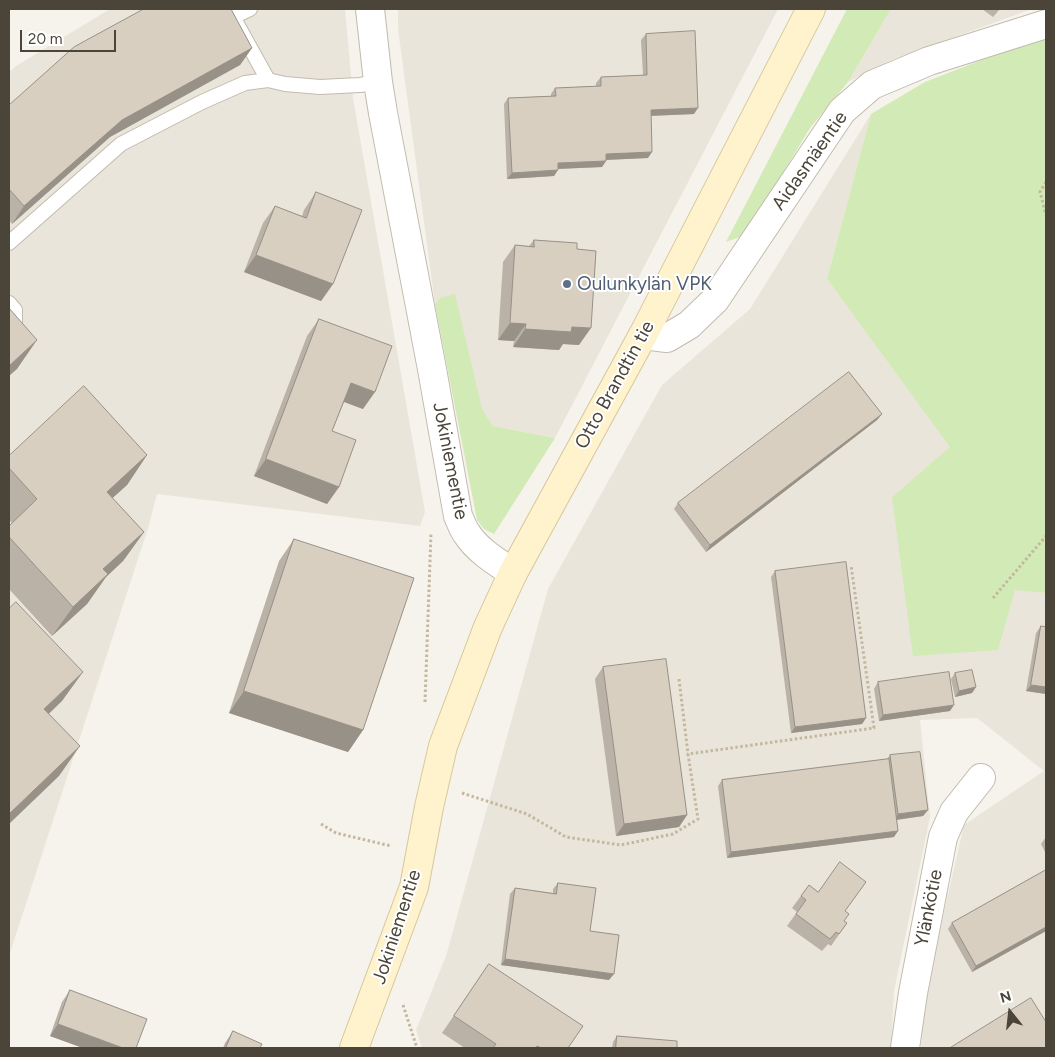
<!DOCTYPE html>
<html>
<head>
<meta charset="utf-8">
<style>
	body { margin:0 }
	#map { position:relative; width:1055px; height:1057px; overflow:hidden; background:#f6f3ec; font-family:Figtree,sans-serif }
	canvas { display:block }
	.frame { position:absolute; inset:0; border:10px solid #4b4439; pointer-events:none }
	.north { position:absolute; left:985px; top:987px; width:50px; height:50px; -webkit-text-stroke:4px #fff; paint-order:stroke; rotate:344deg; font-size:14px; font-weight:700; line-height:20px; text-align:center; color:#4b4439 }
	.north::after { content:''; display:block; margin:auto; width:18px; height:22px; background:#4b4439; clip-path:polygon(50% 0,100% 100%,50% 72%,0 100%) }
	.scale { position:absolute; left:20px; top:30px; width:96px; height:22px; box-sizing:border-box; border:2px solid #4b4439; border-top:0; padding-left:6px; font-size:15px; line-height:18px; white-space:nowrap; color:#4b4439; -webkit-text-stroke:4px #fff; paint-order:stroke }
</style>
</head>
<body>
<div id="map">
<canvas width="1055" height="1057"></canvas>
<div class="frame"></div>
<div class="north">N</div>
<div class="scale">20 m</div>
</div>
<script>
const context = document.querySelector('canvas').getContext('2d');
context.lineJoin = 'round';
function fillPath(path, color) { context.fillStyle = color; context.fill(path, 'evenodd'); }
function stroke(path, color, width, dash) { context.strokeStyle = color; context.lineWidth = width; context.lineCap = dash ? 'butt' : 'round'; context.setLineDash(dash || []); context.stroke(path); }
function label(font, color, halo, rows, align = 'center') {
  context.font = font + ' Figtree,sans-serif'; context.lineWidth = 4; context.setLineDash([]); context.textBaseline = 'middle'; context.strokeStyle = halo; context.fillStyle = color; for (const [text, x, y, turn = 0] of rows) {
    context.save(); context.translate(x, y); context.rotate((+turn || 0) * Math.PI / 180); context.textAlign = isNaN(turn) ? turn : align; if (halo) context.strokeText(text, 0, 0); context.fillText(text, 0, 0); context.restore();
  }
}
fillPath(new Path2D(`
	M110,9h235l8,89 72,414 -5,14 -263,-32 -8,31 -140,431v-884l7,-6z
	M398,9h380l-223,429 -62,-12 -11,-17 -42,-111 -5,6 -37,-275z
	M891,9h141l-141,51 -43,22z
	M871,114l-44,165 124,168 -59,50 123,92 31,4v455h-125l4,-54 39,-169 80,-54 -67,-53 -57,2 10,97 -36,174 -3,57h-469l-6,-18 30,-74 102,-367 114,-204 88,-76z`), '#eae5da');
fillPath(new Path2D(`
	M847,9h44l-43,73 -38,46 -65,107 -19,7z
	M1046,35v558l-31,-3 -17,60 -85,6 -21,-159 58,-50 -123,-168 44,-165 54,-32z
	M455,294l27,115 11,17 62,12 -61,96 -10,-5 -7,-9 -42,-216 5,-6z`), '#d2eab5');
const lane = new Path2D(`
	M250,9l-17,8 35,63
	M9,243l112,-99 81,-42 43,-19 23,-3 17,4 35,3 40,-2 18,-3
	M9,303l6,7v16l3,5`);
const street = new Path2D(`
	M370,9l8,73 5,31 49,256 26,147c3,6 5,13 9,18 11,17 30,28 46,39
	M643,335l24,3 22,-13 26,-25 127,-189 30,-26 57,-24 117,-37
	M905,1048l8,-55 30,-156 11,-25 27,-34`);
const secondary = new Path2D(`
	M354,1048l60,-161 15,-80 14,-61 45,-119 25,-54 130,-238 168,-326`);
stroke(lane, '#c2bbae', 16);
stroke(street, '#c2bbae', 30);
stroke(secondary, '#d6c79b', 30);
stroke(new Path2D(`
	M1046,182l-6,10 6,23
	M993,598l53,-62
	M679,679l9,75
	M425,702l6,-169
	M462,793l65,21 39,23 55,8 52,-11 25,-15 -10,-65 186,-26 -23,-163
	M321,824l15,9 55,13
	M403,1005l14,43`), '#c4b79f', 3, [2.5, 2.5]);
stroke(lane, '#fff', 14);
stroke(street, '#fff', 28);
stroke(secondary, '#fff3cd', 28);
fillPath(new Path2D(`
	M982,9h18l-7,8z
	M646,34l48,80 -43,2 -3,42 -42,2 -4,7 -44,2 -4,7 -47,3 -3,-75 4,-6 43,-2v-2l4,-6 41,-2v-3l5,-6 42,-2 -2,-35z
	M252,48l-12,17 -130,72 -98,87 -3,-4v-115z
	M316,192l17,92 -12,17 -77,-29 19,-49 12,-17 27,10 2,-6z
	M534,240l43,9 2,96 -16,-1 -4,6 -46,-3 1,-6 -16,-1 5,-78 12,-17 14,1z
	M319,319l44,90 -19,-7 -12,29 7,56 -12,17 -73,-28 53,-140z
	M882,414l-5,6 -171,132 -32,-43 4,-6z
	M147,455l-20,30 -15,13 32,34 -21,29 -17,16 -19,27 -35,32 -43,-47v-63l3,-3 -3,-3v-64z
	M294,539l69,191 -15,22 -119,-39 50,-152z
	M775,571l91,147 -4,6 -71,9 -20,-156z
	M1041,626l5,1v67l-20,-3 10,-58z
	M603,667l84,148 -8,12 -63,9 -21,-157z
	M955,673l21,14 -4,6 -17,4 -4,-18z
	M878,682l72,29 -71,10 -5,-32z
	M890,755l38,55 -5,6 -26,4 -3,17 -167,21 -9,-72 4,-6 165,-21z
	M1046,837v17l-5,-10z
	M1046,870v61l-74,41 -24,-43 4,-6z
	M558,883l32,48 19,49 -108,-15 9,-71 5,-6 38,5v-4z
	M809,885l36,26 -1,10 3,2 -16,23 -3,-2 -6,7 -35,-25 10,-14 -5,-4z
	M489,964l79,84h-103l-23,-15z
	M70,990l66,58h-53l-33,-12 12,-34z
	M233,1031l27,17h-37l2,-5z
	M617,1036l60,12h-65l1,-6z`), '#bab2a6');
fillPath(new Path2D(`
	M252,48l-12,17 -130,72 -98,87 12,-18 98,-86z
	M698,108l-4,6 -48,2 5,-6z
	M652,152l-4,6 -46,2 4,-6z
	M606,161l-4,6 -48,2 4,-6z
	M558,170l-4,6 -47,3 5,-6z
	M256,255l77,29 -12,17 -77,-29z
	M510,323l16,1 -12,17 -16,-1z
	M572,327l19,1 -12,17 -16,-1 -4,6 -46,-3 12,-18z
	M37,340l-20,29 -8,7v-10z
	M351,383l24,9 -12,17 -24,-9z
	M882,414l-5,6 -171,132 4,-7z
	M147,455l-20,30 -41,37 21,-30z
	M266,459l73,28 -12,17 -73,-28z
	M144,532l-21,29 -17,16 -19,27 -35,32 21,-29 30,-38z
	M83,672l-21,29 -38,37 20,-29z
	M1031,685l15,2v7l-20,-3z
	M976,687l-4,6 -17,4 4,-6z
	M244,691l119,39 -15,22 -119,-39z
	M954,705l-4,6 -71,10 4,-6z
	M866,718l-4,6 -71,9 4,-6z
	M80,746l-21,30 -50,48v-10z
	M928,810l-5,6 -29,4 4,-6z
	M687,815l-8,12 -63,9 8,-12z
	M898,831l-4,6 -167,21 4,-6z
	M1046,927v4l-74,41 4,-6z
	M505,959l109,15 -5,6 -108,-15z
	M58,1024l65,24h-40l-33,-12z`), '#979187');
const building = new Path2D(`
	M144,9h87l21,39 -130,72 -98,86 -15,-17v-84l65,-58z
	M695,31l3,77 -47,2 1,42 -46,2v7l-48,2v7l-46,3 -4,-75 48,-2 -1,-8 46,-2v-9l46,-2 -1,-41z
	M316,192l46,18 -29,74 -77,-29 19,-49 31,12z
	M534,240l43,3v6l19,2 -5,77 -19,-1 -1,5 -46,-3 1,-5 -16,-1 5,-78 19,2z
	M9,308l28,32 -28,26z
	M319,319l73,27 -17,46 -24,-9 -19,48 24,9 -17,47 -73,-28z
	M849,372l33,42 -172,131 -32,-42z
	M84,386l63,69 -40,37 37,40 -41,37 5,5 -35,33 -64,-70v-11l28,-27 -28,-31v-12z
	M294,539l120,39 -51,152 -119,-39z
	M846,562l20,156 -71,9 -20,-156z
	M16,602l67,70 -39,37 36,37 -71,68v-205z
	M1041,626l5,1v60l-15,-2z
	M666,659l21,156 -63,9 -21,-157z
	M972,670l4,17 -17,4 -4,-18z
	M949,672l5,33 -71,10 -5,-33z
	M920,752l8,58 -30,4 -8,-59z
	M889,759l9,72 -167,21 -9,-72z
	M840,862l26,20 -21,29 4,3 -5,7 3,2 -8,11 -3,-2 -6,7 -34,-25 10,-14 -5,-4 8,-11 9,7z
	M1046,870v57l-70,39 -24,-43z
	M558,883l38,5 -6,43 29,4 -5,39 -109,-15 10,-71 41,6z
	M489,964l94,62 -15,22h-27l-4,-2 -1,2h-43l3,-4 -42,-28z
	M70,990l77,29 -11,29h-13l-65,-24z
	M1031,998l15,24v26h-96z
	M233,1031l29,13 -2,4h-34z
	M617,1036l60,5v7h-61z`);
fillPath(building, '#d8cfc1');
stroke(building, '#979187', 1);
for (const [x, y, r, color] of [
	[567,284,5,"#5c6f8a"]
]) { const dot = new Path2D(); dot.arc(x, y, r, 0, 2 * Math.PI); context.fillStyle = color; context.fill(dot); stroke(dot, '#fff', 2); }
label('19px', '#4b4439', '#fff', [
	["Aidasmäentie",810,161,-55],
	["Otto Brandtin tie",615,385,-61],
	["Jokiniementie",450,461,79],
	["Ylänkötie",929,908,-79],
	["Jokiniementie",397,927,-72]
]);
label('19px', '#4e5e75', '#fff', [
	["Oulunkylän VPK",577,284]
], 'left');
</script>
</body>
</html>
